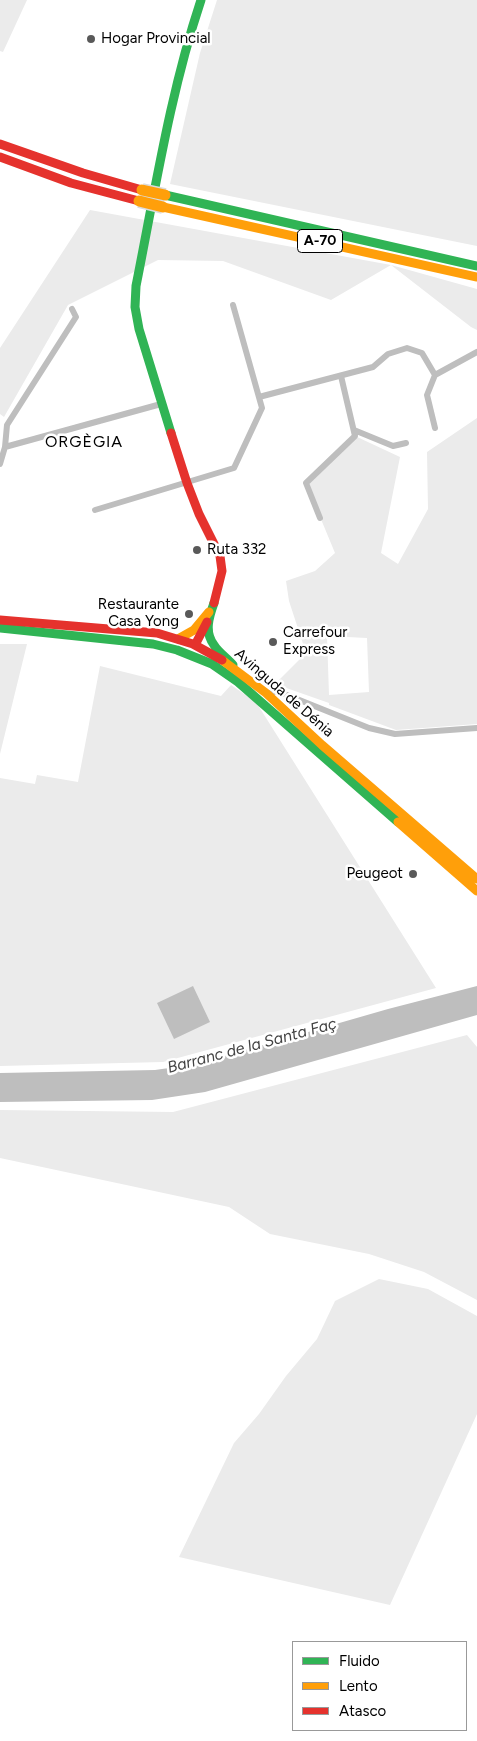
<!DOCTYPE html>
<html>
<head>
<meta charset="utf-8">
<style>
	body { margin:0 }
	#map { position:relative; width:477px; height:1741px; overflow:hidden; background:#fff; font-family:Figtree,sans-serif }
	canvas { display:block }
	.legend { position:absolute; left:292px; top:1641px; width:175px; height:90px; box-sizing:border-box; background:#fff; border:1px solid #999; margin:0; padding:6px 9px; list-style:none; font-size:15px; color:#000 }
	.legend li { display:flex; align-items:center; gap:10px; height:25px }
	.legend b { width:25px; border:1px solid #999 }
</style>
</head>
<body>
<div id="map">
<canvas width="477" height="1741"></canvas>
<ul class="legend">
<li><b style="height:6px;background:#30b455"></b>Fluido</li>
<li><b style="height:6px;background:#ff9f0a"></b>Lento</li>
<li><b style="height:6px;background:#e5322d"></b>Atasco</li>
</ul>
</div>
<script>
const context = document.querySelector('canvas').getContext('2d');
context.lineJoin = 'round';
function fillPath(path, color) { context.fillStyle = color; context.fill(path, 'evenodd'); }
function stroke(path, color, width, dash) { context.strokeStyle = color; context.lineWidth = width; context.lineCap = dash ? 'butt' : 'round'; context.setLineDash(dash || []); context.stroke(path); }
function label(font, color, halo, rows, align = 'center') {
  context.font = font + ' Figtree,sans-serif'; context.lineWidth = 5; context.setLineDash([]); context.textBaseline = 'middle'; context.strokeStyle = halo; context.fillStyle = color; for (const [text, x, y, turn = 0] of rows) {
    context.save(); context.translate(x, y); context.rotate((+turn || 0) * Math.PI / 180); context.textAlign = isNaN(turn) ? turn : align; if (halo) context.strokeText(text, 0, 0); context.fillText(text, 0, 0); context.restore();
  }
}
fillPath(new Path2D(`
	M0,0h27l-24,52 -3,-1z
	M217,0h260v246l-307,-62 30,-131z
	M90,210l301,55 86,24v41l-6,-3 -80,-62 -60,35 -108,-39 -65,-1 -90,45 -64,112 -4,-3v-66z
	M477,418v306l-81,6 -67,-25v-2l-54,-19 31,-31 -17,-52 -3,-20 29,-10 20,-18 -29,-70 49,-47 45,21 -19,96 17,11 30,-55 -1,-57zM327,636l40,2 2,54 -40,3z
	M0,644h27l-27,110z
	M100,666l121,30 10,-11 25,17 180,286 -273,74 -163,4v-288l35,6 2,-9 41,7z
	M467,1035l10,12v253l-53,-28 -55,-18 -99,-20 -41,-27 -229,-49v-48l173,2z
	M379,1279l49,10 49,27v98l-87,191 -211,-48 55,-114 25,-29 27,-38 31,-37 18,-38z`), '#ebebeb');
fillPath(new Path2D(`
	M193,986l17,36 -36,17 -17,-36z
	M477,986v29l-272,77 -53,8 -152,2v-29l155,-3 42,-6 191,-55z`), '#bebebe');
stroke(new Path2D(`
	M259,397l114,-30 15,-13 19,-6 15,5 13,22
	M435,428l-8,-33 8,-20 42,-23
	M354,430l39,16 13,-3
	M5,447l156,-43
	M0,464l5,-17 2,-22 69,-108 -4,-8
	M95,510l139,-42 28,-60 -29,-103
	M320,518l-14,-35 49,-47 -14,-60
	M266,694l11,-3 5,2 87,35 26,6 82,-6`), '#bebebe', 6);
stroke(new Path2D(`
	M165,195l312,71
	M171,433l-32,-104 -4,-22 1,-21c19,-95 34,-193 65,-286
	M214,603c-5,14 -10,29 0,42 4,7 13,13 19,20
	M0,628l153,16 24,6 35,14 26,18 160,140`), '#30b455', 9);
stroke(new Path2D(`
	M163,207l314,70
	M178,639l16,-9 15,-18
	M222,660l44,33 56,52 155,134
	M398,822l79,69`), '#ff9f0a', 9);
stroke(new Path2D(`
	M0,144l83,29 59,17
	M0,157l71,26 68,18
	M171,433l16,50 12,31 21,42 2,15 -8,32
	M0,620l157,13 36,11 29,16
	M195,645l12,-23`), '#e5322d', 9);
const slowBridge = new Path2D(`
	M142,190l23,5
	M139,201l24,6`);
stroke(slowBridge, '#dbdbdb', 14, []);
stroke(slowBridge, '#ff9f0a', 11);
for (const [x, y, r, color] of [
	[91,39,5,"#595959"],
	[197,550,5,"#595959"],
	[189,614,5,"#595959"],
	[273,642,5,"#595959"],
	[413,874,5,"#595959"]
]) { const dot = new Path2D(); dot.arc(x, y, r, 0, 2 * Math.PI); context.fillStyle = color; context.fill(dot); stroke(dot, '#fff', 2); }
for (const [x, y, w] of [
	[320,241,45]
]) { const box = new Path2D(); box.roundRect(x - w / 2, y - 11.5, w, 23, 4); context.fillStyle = '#fff'; context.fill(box); stroke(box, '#000', 1); }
label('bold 14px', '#000', null, [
	["A-70",320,241]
]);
label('15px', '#000', '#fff', [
	["Hogar Provincial",101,39],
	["Ruta 332",207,550],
	["Restaurante",179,605,"right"],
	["Casa Yong",179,622,"right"],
	["Carrefour",283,633],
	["Express",283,650],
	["Peugeot",403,874,"right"]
], 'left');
label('15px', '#000', '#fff', [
	["Avinguda de Dénia",284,693,41]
]);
context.letterSpacing = '1px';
label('16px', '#000', '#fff', [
	["ORGÈGIA",84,442]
]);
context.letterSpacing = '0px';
label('italic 16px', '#434343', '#fff', [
	["Barranc de la Santa Faç",252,1046,-15]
]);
</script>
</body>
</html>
